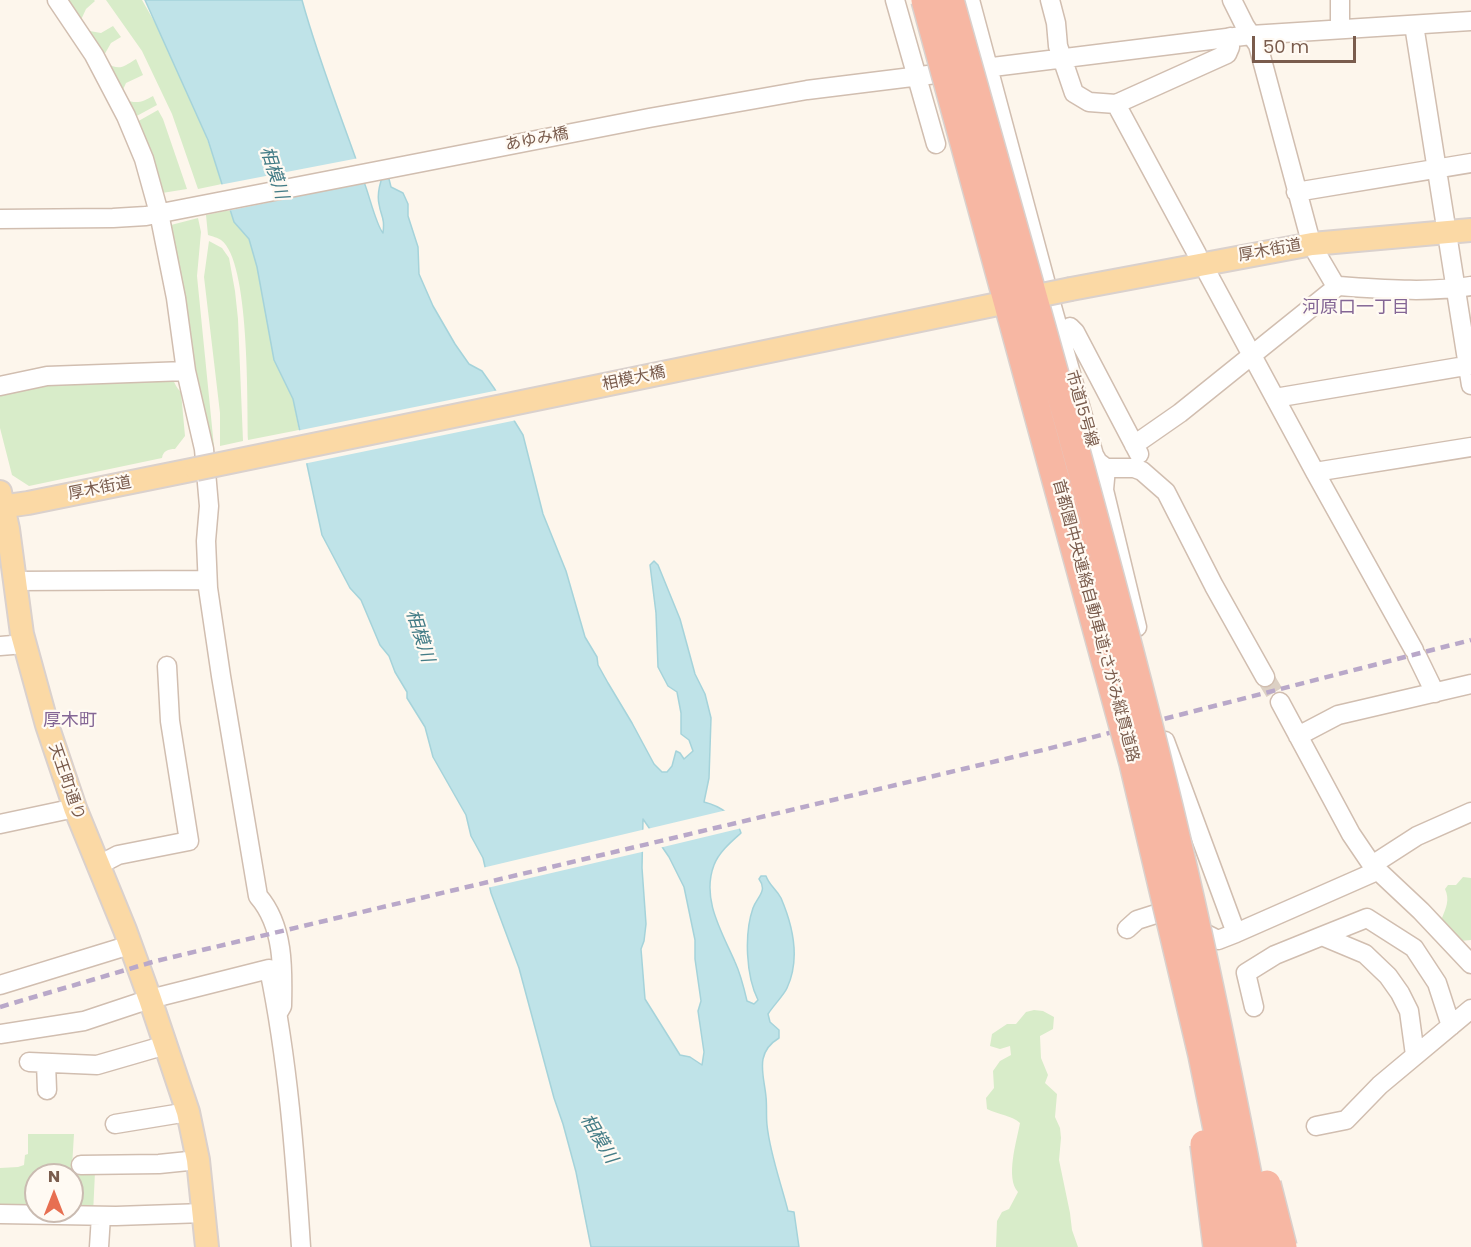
<!DOCTYPE html>
<html>
<head>
<meta charset="utf-8">
<style>
	body { margin:0 }
	#map { position:relative; width:1471px; height:1247px; overflow:hidden; background:#fdf6ec; font-family:Poppins,sans-serif }
	canvas { display:block }
	.north { position:absolute; left:24px; top:1163px; width:60px; height:60px; box-sizing:border-box; background:#fffaf3; border:2px solid #cabbb1; border-radius:50%; rotate:0deg; font-size:16px; font-weight:700; line-height:24px; text-align:center; color:#7a5c4d }
	.north::after { content:''; display:block; margin:auto; width:21px; height:27px; background:#e76f51; clip-path:polygon(50% 0,100% 100%,50% 72%,0 100%) }
	.scale { position:absolute; left:1252px; top:36px; width:104px; height:27px; box-sizing:border-box; border:3px solid #7a5c4d; border-top:0; padding-left:8px; font-size:18px; line-height:21px; white-space:nowrap; color:#7a5c4d; -webkit-text-stroke:4px #fffaf3; paint-order:stroke }
</style>
</head>
<body>
<div id="map">
<canvas width="1471" height="1247"></canvas>
<div class="north">N</div>
<div class="scale">50 m</div>
</div>
<script>
const context = document.querySelector('canvas').getContext('2d');
context.lineJoin = 'round';
function fillPath(path, color) { context.fillStyle = color; context.fill(path, 'evenodd'); }
function stroke(path, color, width, dash) { context.strokeStyle = color; context.lineWidth = width; context.lineCap = dash ? 'butt' : 'round'; context.setLineDash(dash || []); context.stroke(path); }
function label(font, color, halo, rows, align = 'center') {
  context.font = font + ' Poppins,"Noto Sans JP",sans-serif'; context.lineWidth = 4.5; context.setLineDash([]); context.textBaseline = 'middle'; context.strokeStyle = halo; context.fillStyle = color; for (const [text, x, y, turn = 0] of rows) {
    context.save(); context.translate(x, y); context.rotate((+turn || 0) * Math.PI / 180); context.textAlign = isNaN(turn) ? turn : align; if (halo) context.strokeText(text, 0, 0); context.fillText(text, 0, 0); context.restore();
  }
}
fillPath(new Path2D(`
	M64,0h30l1,1 -9,8 -6,13z
	M106,0h36c34,57 61,121 80,184l-24,5 -26,-75 -30,-63z
	M113,26l8,11 -10,6 -8,14 -19,-27 17,3z
	M136,59l7,16 -17,8 -5,11 -15,-31c14,8 17,4 30,-4z
	M153,96l4,9 -24,13 -8,-18c12,4 18,2 28,-4z
	M158,110l5,9 24,70 -25,4 -27,-70z
	M230,210l4,12 15,17 8,28 17,93 19,39 6,31 -51,10c-1,-38 2,-179 -27,-200 -3,-2 -9,-4 -13,-5l-2,-20z
	M198,218l3,14 -4,44 17,171h-5l-16,-63 -22,-159z
	M209,241l13,7 7,10 6,33 3,28 5,122 -23,5v-33l-16,-136z
	M170,376c5,5 5,11 11,16l4,44 -10,13c-7,0 -12,2 -13,9l-133,28 -17,-11 -12,-47v-35l53,-12z
	M1463,877l8,1v62l-11,1 -14,-13 -4,-10c4,-10 8,-18 3,-29l3,-4h8z
	M1034,1010l9,1 11,6 -1,12 -13,7 1,22 7,17 -3,8 12,11 -2,23 5,11 1,10 -2,22 11,53 2,17 6,17h-82l1,-26 5,-9 7,-3 9,-17c-13,-14 -1,-52 2,-69 -9,-8 -21,-8 -33,-14l-1,-11 8,-10 -1,-17 7,-10 11,-6 -1,-9 -10,3 -10,-3 2,-12 15,-10h9l10,-12z
	M28,1134h46l-2,33 2,3 21,2 -2,42 -93,-4v-42l18,-1 6,-2 1,-10 3,-1zM36,1175h36v36h-36z`), '#d8ecc9');
const water = new Path2D(`
	M145,0h157c17,62 41,121 62,182 5,12 12,43 19,51 2,-16 -2,-16 -4,-29 -2,-9 1,-21 4,-29l6,4 2,8 12,6 5,11v12l10,31 1,27 14,32 22,38 14,20 13,7 12,17 29,47 20,79 23,57 19,66 12,20 1,8 10,18 24,40 22,41 8,8h5l5,-6 4,-15 4,2 4,6 9,-8 -4,-11 -8,-6v-21l-4,-21 -9,-6 -10,-19 -2,-54 -6,-48 4,-4 4,4 22,54 15,55 10,20 6,24 -2,60 -5,24c16,4 32,14 37,31 -10,9 -22,19 -27,32 -13,34 8,67 21,97 6,13 9,26 12,39l7,3 4,-4c-12,-24 -14,-66 -5,-92 4,-11 15,-17 6,-29l2,-3h5c3,9 10,13 15,22 12,28 20,60 6,90 -3,7 -14,18 -19,26l2,8 9,8v8c-25,15 -15,37 -13,59 1,9 0,19 1,28 3,29 14,58 21,86l6,1 5,35h-208l-15,-75 -13,-48 -9,-26 -35,-130 -28,-75 -8,-35 -12,-22 -5,-21 -33,-58 -8,-30 -18,-29v-6l-12,-20 -6,-16 -9,-11 -19,-45 -11,-12 -28,-53 -29,-136 -19,-39 -17,-93 -8,-28 -15,-17 -26,-82zM643,819l26,38 15,30 11,53v19l6,42 -3,10 6,41 -2,13 -12,-8 -10,-2 -35,-56 -4,-50 3,-8 2,-17 -4,-56z`);
fillPath(water, '#bfe3e8');
stroke(water, '#a5d3da', 1.5);
fillPath(new Path2D(`
	M359,158l9,24 -141,29 -8,-26z
	M499,390l18,30 -214,44 -7,-33z
	M727,810l13,12 2,6 -83,20 -12,-19z
	M646,829v22l-159,37 -5,-20z`), '#fdf6ec');
stroke(new Path2D(`
	M1265,677l15,25`), '#dcd0c4', 18, [18, 9]);
const minor = new Path2D(`
	M57,0l37,55 32,61 18,43 15,54 17,85 10,73 18,78 5,57 -3,35 2,47 13,88 37,220c26,30 25,73 24,110l-4,7
	M895,0l41,144
	M970,0l83,310 41,145 4,7 8,6h28l8,3 24,21 48,94 51,91
	M1050,0l6,23 2,23 16,47 15,9 27,2 111,-50 3,-7v-10
	M1232,0l13,26 13,19 51,190 8,19 17,29 4,3c44,3 89,7 133,0
	M1340,0v29
	M1414,25l57,360
	M1116,104l81,150
	M1296,192l175,-29
	M0,219l113,-1 33,-2 503,-98 158,-28 444,-55 220,-14
	M1208,274l107,198 99,178
	M1070,327l5,5 64,122
	M0,386l47,-10 139,-5
	M1275,398l196,-33
	M1134,445l46,-32 158,-127
	M1106,468l-2,22 33,137
	M1315,472l156,-25
	M14,581l193,-1
	M0,646l25,-2
	M1417,656l18,37
	M1280,702l71,132 21,31 49,46 50,53
	M1298,736l40,-21 133,-31
	M1165,741l71,192 141,-62
	M0,824l75,-16
	M1372,865l45,-29 54,-24
	M97,866l21,-11 71,-14 -19,-120 -3,-55
	M1127,929l10,-9 22,-7h20l11,4 14,16 14,7 18,-7
	M1322,936l45,-18 47,30 23,35 14,43
	M0,985l130,-40
	M1254,1007l-8,-34 29,-18 47,-19 43,18 23,22 12,17 9,18 6,44
	M0,1034l84,-13 66,-22 119,-30c19,92 26,185 32,278
	M29,1062l68,3 69,-20
	M46,1063l1,27
	M115,1124l73,-12
	M1316,1126l30,-6 34,-35 91,-76
	M81,1165l78,-1 39,-4
	M0,1214l116,2 88,-3
	M99,1247l2,-31`);
const major = new Path2D(`
	M1071,289l241,-45 159,-14
	M0,492l8,37 14,105 25,91 28,83 50,122 25,69 38,113 10,48 9,87
	M0,507l28,-4 168,-34`);
stroke(minor, '#d1beb0', 21);
stroke(major, '#dad1cd', 26);
stroke(minor, '#fff', 18);
stroke(major, '#fbd9a5', 22);
stroke(new Path2D(`
	M0,1007l156,-46 887,-211 428,-110`), '#b9a8c9', 4.5, [9, 6]);
const majorBridge = new Path2D(`
	M196,469l875,-180`);
const highwayBridge = new Path2D(`
	M925,0l208,763 69,292 39,192
	M950,0c70,251 143,502 206,754 41,163 74,328 106,493
	M1204,1144l13,103
	M1267,1184l16,63`);
stroke(majorBridge, '#dad1cd', 26, []);
stroke(highwayBridge, '#dad1cd', 30, []);
stroke(majorBridge, '#fbd9a5', 22);
stroke(highwayBridge, '#f7b7a3', 27);
label('16px', '#7a5c4d', '#fffaf3', [
	["あゆみ橋",537,140,-11],
	["厚木街道",1270,251,-10],
	["相模大橋",634,379,-12],
	["市道15号線",1081,409,74],
	["厚木街道",100,489,-11],
	["首都圏中央連絡自動車道;さがみ縦貫道路",1095,621,75],
	["天王町通り",66,782,71]
]);
label('italic 18px', '#437c86', '#fffaf3', [
	["相模川",273,173,72],
	["相模川",419,636,72],
	["相模川",598,1139,59]
]);
label('18px', '#846695', '#fffaf3', [
	["河原口一丁目",1356,308],
	["厚木町",70,721]
]);
</script>
</body>
</html>
